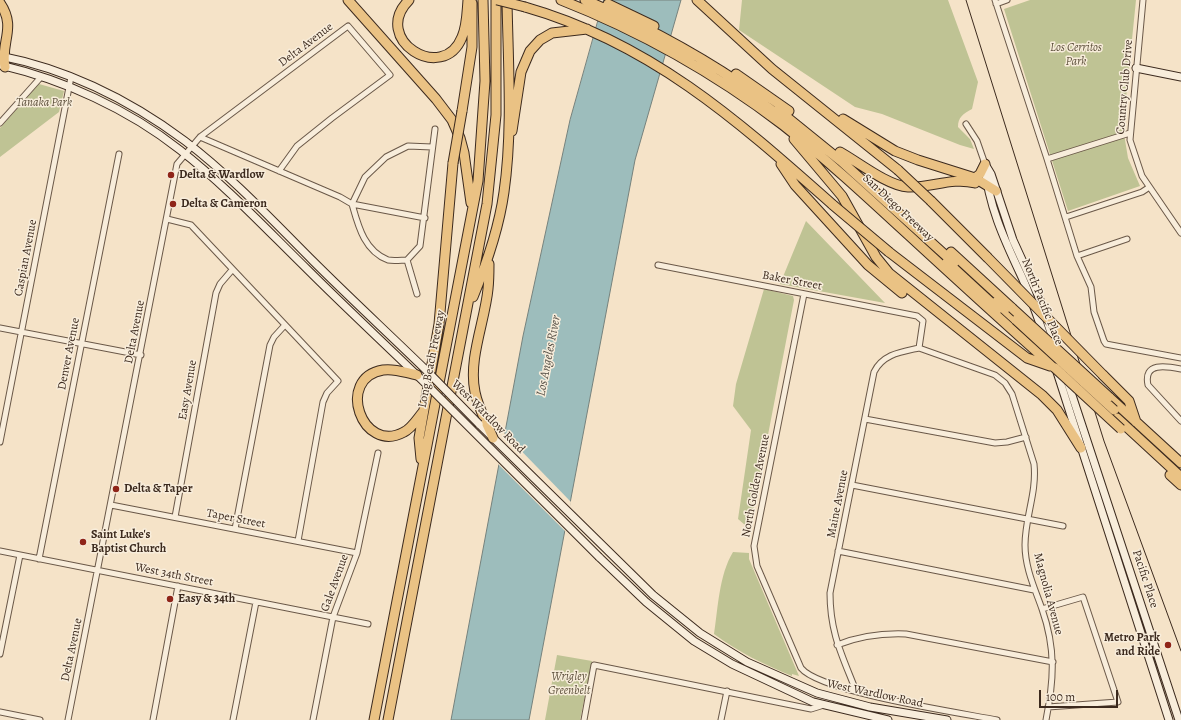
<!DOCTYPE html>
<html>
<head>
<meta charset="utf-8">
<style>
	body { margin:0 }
	#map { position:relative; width:1181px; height:720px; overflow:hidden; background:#f5e3c8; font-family:Alegreya,serif }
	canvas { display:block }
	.scale { position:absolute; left:1039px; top:690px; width:79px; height:18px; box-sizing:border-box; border:2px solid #3c2a1e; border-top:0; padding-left:5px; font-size:12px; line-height:14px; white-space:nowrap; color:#3c2a1e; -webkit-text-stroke:3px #f8eddb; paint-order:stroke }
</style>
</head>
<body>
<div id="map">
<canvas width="1181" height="720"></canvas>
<div class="scale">100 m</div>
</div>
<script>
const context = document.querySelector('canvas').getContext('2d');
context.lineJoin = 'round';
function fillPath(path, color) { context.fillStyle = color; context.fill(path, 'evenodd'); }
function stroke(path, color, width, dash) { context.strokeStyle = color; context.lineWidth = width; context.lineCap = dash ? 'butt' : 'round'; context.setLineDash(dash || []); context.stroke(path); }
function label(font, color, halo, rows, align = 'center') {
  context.font = font + ' Alegreya,serif'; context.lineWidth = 3; context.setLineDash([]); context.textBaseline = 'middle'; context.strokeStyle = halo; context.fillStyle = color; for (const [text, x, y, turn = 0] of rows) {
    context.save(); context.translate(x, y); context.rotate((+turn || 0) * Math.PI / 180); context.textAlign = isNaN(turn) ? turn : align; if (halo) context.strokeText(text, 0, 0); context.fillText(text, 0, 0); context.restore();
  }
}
fillPath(new Path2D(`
	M742,0h206l30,82 -6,27c-9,5 -14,8 -14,18l12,12 4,10 -14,-4 -78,-31 -27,-7 -116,-77z
	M1030,0h106l-13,128 5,30 12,28 -72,25 -64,-202z
	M39,84l25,7 -5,21 -59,45v-29z
	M806,221l79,82 -105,-19z
	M764,289l29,7 1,4 -43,223 -6,2 -7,-6 13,-89 -18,-24 3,-22z
	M733,552l16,1v6l50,117 -7,-2v2c-27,-11 -54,-24 -78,-42 4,-26 5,-59 19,-82z
	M557,655l35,6 -12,59h-35z`), '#bfc394');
const water = new Path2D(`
	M604,0h77l-46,160 -106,560h-78l72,-384 47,-216z`);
fillPath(water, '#9dbdbc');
stroke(water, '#76827d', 1);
fillPath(new Path2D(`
	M503,432l68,70 -5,30 -69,-69z`), '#f5e3c8');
const street = new Path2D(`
	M995,0l52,159 30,97 14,31 3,25 10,29 2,3 5,1 70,13
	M1143,0l-13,140 12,36 39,57
	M996,4l11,-4
	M0,123l41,-46
	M966,124l11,17 8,23
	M200,137l140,60 12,7 73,14
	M1047,159l83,-26
	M1066,217l76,-25 6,-4
	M167,219l24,6 147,156 -11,12 -4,9 -25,139
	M1077,256l50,-17
	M407,260c-5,0 -13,1 -19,0 -24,-9 -30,-35 -36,-56l13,-27 21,-20 22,-11 24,1
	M407,260l13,-14 15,-117
	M407,260l10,34
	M658,265l259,51 6,5 -4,27
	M804,294l-50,252 3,20 44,102c19,24 160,45 196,52
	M0,328l141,27
	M919,348l76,27 10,8 7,11 22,70c3,29 -9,53 -9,81 0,23 10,44 17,64 14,40 12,71 4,111
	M1181,369c-15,-3 -38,-7 -33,16l33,36
	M865,419l130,24 12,-1 19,-5
	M0,442l71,-365
	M852,485l211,41
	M111,505l246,48
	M175,517l41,-224 4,-9 12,-14
	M235,529l35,-184 4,-8 11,-12
	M0,551l368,73
	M838,551l196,39
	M39,559l80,-405
	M1042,609l41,-12 35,105 -70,5
	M837,645c23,-9 44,-12 69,-11l147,28
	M0,654l20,-99
	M856,691c-14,-36 -26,-58 -26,-98l44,-221c9,-18 27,-20 45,-24
	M0,712l40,8
	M68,720l109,-556 23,-27 148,-111 42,49 -58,43 -35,28 -18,25
	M153,720l25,-134
	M233,720l23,-118
	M313,720l20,-103 24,-64 21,-100
	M584,720l10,-55 217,44 13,-4
	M721,720l6,-29`);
const secondary = new Path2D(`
	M0,56c67,13 131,45 185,85 46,35 87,79 128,120 37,37 75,72 113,109
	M0,65c64,15 128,44 180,85 46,36 86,79 128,120 38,38 77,74 116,112
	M1136,68l45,9
	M985,164l6,10 22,66 26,57 17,51
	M985,166c3,38 19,73 35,107 10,21 17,43 25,65
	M1056,369l113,351
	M1067,380l112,340
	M479,424l174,171 47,38 47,29 70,31 53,14 77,13
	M599,557l47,45 48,39 38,23 81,38 75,18`);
const highway = new Path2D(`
	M348,0l88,99 16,21 8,18 4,15 7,50
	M409,0c-39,39 34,85 53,37 5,-11 5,-25 6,-37
	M561,0c79,31 155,74 222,125 42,33 81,69 120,105 50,46 101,93 152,138
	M585,0c61,26 120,58 175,97
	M697,0l75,69 126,101
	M0,3c17,25 0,39 5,64
	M608,4l46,22
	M525,7c126,36 212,113 308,198
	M736,74l53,37
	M752,96l29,21
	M778,110l63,51 113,102
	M462,111l10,-64v-44
	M843,119l52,32 23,9 57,18 21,13
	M512,131l9,-59 9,-21 10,-11 12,-7 35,-4
	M794,139l48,57 34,61 13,16 153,122 15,15 24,38
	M840,152c18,10 48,34 68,35 23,1 44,-10 67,-4
	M781,164l14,21 73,80 34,28
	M971,181l9,-7 5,-10
	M931,201l56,56
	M889,252l138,106 23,8
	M951,252l61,56
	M947,262l51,47
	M489,264c0,8 0,16 -1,25 -3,32 -20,70 -13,103 3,16 12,31 18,46
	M473,297c14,-34 26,-69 31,-105 9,-63 4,-129 3,-192
	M996,302l20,18
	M417,375c-11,-2 -22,-7 -34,-5 -48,8 -21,85 21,62 8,-4 13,-13 19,-20
	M1103,375l26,26 7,21
	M1109,397l72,66
	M1117,418l64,59
	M421,459l-2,-21 20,-114 14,-161
	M1170,475l11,10
	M374,720l104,-539 7,-100 -2,-81
	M388,720l99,-516 9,-89v-115`);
stroke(street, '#6a5848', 7);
stroke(secondary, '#3c2a1e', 9);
stroke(highway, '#3c2a1e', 11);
stroke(street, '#f8eddb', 5);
stroke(secondary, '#f8eddb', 7);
stroke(highway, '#eac284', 9);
stroke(new Path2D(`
	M966,0l138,441 77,210`), '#3c2a1e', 1);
const secondaryBridge = new Path2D(`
	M426,370l53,54
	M424,382l175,175`);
const highwayBridge = new Path2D(`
	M497,0l28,7
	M453,163l9,-52
	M898,170l33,31
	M833,205l56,47
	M987,257l116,118
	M1012,308l97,89
	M1016,320l98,90
	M1055,368l66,61`);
stroke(secondaryBridge, '#3c2a1e', 9, []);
stroke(highwayBridge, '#3c2a1e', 11, []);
stroke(secondaryBridge, '#f8eddb', 7);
stroke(highwayBridge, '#eac284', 9);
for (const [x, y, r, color] of [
	[171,175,4,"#8f2418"],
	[173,204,4,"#8f2418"],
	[116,489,4,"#8f2418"],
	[83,542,4,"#8f2418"],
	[170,599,4,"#8f2418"],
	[1168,645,4,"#8f2418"]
]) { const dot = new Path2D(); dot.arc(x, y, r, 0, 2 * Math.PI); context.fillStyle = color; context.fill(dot); stroke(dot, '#f8eddb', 1.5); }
label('12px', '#3c2a1e', '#f8eddb', [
	["Delta Avenue",306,45,-37],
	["Country Club Drive",1125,87,-85],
	["San Diego Freeway",898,208,43],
	["Caspian Avenue",26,258,-79],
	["Baker Street",792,281,11],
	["North Pacific Place",1042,302,68],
	["Delta Avenue",135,332,-79],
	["Denver Avenue",69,354,-79],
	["Long Beach Freeway",432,359,-79],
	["Easy Avenue",188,390,-80],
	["West Wardlow Road",488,417,45],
	["North Golden Avenue",756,486,-79],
	["Maine Avenue",838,504,-79],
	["Taper Street",236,519,11],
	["West 34th Street",174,575,11],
	["Pacific Place",1145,579,72],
	["Gale Avenue",335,583,-70],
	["Magnolia Avenue",1048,594,75],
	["Delta Avenue",72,650,-78],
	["West Wardlow Road",875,694,12]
]);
label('italic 12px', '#5d503c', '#f8eddb', [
	["Los Cerritos",1076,48],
	["Park",1076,62],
	["Tanaka Park",44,103],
	["Wrigley",569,677],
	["Greenbelt",569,691]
]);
label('bold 12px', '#3c2a1e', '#f8eddb', [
	["Delta & Wardlow",179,175],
	["Delta & Cameron",181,204],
	["Delta & Taper",124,489],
	["Saint Luke's",91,535],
	["Baptist Church",91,549],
	["Easy & 34th",178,599],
	["Metro Park",1160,638,"right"],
	["and Ride",1160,652,"right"]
], 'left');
label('italic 13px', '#544f46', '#f8eddb', [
	["Los Angeles River",549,356,-79]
]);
</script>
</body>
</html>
